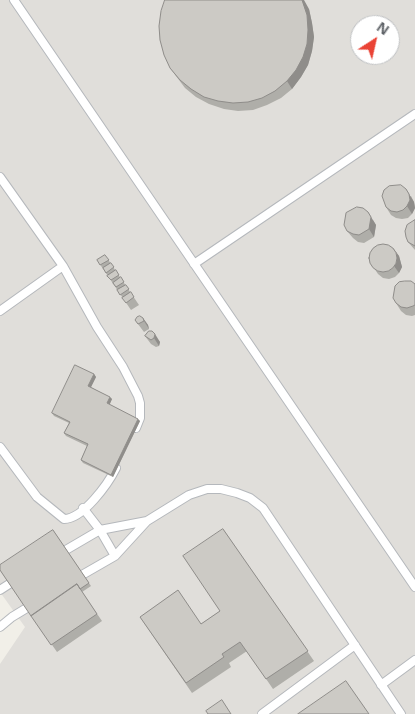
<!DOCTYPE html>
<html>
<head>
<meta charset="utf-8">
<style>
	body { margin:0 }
	#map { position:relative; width:415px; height:714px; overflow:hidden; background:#f1efe8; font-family:"Open Sans",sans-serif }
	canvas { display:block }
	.north { position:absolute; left:350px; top:15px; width:50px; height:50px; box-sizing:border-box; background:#fff; border:1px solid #bfc1c3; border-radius:50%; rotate:35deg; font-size:14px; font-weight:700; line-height:20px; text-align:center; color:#5f6368 }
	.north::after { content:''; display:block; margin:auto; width:18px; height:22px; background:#ea4335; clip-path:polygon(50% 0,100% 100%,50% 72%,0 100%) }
</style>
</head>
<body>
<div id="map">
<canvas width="415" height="714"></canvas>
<div class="north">N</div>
</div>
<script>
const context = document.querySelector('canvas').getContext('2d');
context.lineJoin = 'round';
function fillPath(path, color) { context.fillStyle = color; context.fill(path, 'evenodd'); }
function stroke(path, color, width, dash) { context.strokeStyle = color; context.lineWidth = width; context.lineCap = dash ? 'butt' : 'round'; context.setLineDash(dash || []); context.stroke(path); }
fillPath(new Path2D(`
	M0,0h415v714h-415v-50l25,-37 -25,-35zM360,25h30v30h-30z`), '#e0deda');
const service = new Path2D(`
	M14,0l401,587
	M0,177l63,89 34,61 26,40 15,29 2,7v15l-4,10
	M194,264l221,-150
	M0,311l63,-45
	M0,447l37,50 27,22c19,0 44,-35 52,-51
	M83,508l17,22 15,26
	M59,554l41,-24 47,-9
	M75,579l40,-23 32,-35 42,-26 18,-6h14l16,4 13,5 13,10 138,206
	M0,590l17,-11
	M0,627l12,-10 23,-14
	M381,685l34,-25
	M262,714l93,-69`);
stroke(service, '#b5b8bc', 10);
stroke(service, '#fff', 8);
fillPath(new Path2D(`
	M309,9l3,14 2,14 -2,14 -4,14 -7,12 -9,12 -11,9 -14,7 -14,5 -15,1 -14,-2 -15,-5 -13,-7 -11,-9 -15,-20z
	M411,196l3,6 1,6 -3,6 -4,4 -6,1 -6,-1 -5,-3 -5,-8z
	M373,220l3,5 -2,12 -10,6 -6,-1 -5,-4 -6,-7z
	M415,220v30l-7,-8z
	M393,248l6,8 3,11 -3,6 -4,4 -6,2 -6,-1 -5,-4 -8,-12z
	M105,255l34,50 -8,5 -34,-50z
	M415,284v31l-3,1 -6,-1 -5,-4 -5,-8z
	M143,318l5,7 1,4 -5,3 -9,-12z
	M149,331l11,11 -1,4 -3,1 -5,-3 -6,-8z
	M94,374l2,3 -5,10 21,12 -3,6 31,16 -27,56 -30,-14 -2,-3 6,-14 -21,-10 -2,-3 5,-10 -15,-7 -2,-3z
	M223,529l91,132 -41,28 -26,-38 -18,12 2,4 -39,26 -52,-76 61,7 19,-13z
	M53,530l38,56 -9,6 20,29 -45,31 -57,-82z`), '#afaea9');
fillPath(new Path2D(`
	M302,0h2l5,9 3,14 2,14 -2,14 -4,14 -7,12 -9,12 -5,-8z
	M406,189l8,13 1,6 -3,6 -5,-8z
	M368,212l8,13 -2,12 -5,-8z
	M393,248l6,8 3,11 -3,6 -5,-7z
	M143,318l5,7 1,4 -5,-8z
	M155,334l5,8 -1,4 -5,-8z
	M94,374l2,3 -6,12 -2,-3z
	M110,397l2,2 -3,7 -2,-3z
	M138,419l2,2 -27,56 -2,-2z`), '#8f8d8a');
const building = new Path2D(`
	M165,0h137l5,15 1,15 -1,14 -4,13 -7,13 -9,11 -12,10 -13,7 -14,4 -15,1 -15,-2 -14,-4 -13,-8 -11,-9 -10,-12 -6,-13 -4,-15 -1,-14 2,-15z
	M401,185l5,4 3,5 1,6 -3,6 -4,4 -6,2 -6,-1 -5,-4 -4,-11 2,-6 5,-4z
	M357,207l6,1 5,4 3,5 -2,12 -10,6 -6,-1 -6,-3 -3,-6 2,-12z
	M415,220v26l-7,-4 -2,-5 -1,-6 2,-6z
	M369 258a14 14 0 1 1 28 0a14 14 0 1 1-28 0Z
	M105,255l4,5 -9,5 -3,-5z
	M111,263l3,4 -8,6 -3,-5z
	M116,270l3,5 -8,5 -4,-4z
	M121,277l3,5 -8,5 -3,-4z
	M405,281h6l4,3v21l-2,1 -6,2 -6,-1 -5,-4 -3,-5 2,-12 4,-4z
	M126,285l3,4 -9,6 -3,-5z
	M131,292l3,5 -8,6 -4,-5z
	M140,316l3,2 1,3 -6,3 -3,-4 2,-3z
	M149,331h3l3,3 -1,4 -3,2 -6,-4z
	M75,365l19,9 -6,12 22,11 -3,6 31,16 -27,56 -30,-15 7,-16 -24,-11 6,-11 -18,-9z
	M223,529l85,122 -42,28 -26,-37 -18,12 2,3 -38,26 -46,-66 38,-27 23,34 19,-13 -37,-55z
	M53,530l36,53 -9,6 -3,-5 -46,32 -31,-46v-5z
	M77,584l20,30 -46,31 -20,-29z
	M346,681l23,33h-71z
	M222,700l9,14h-23l-2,-3z`);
fillPath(building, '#cccac5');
stroke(building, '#8f8d8a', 1);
</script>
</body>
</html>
